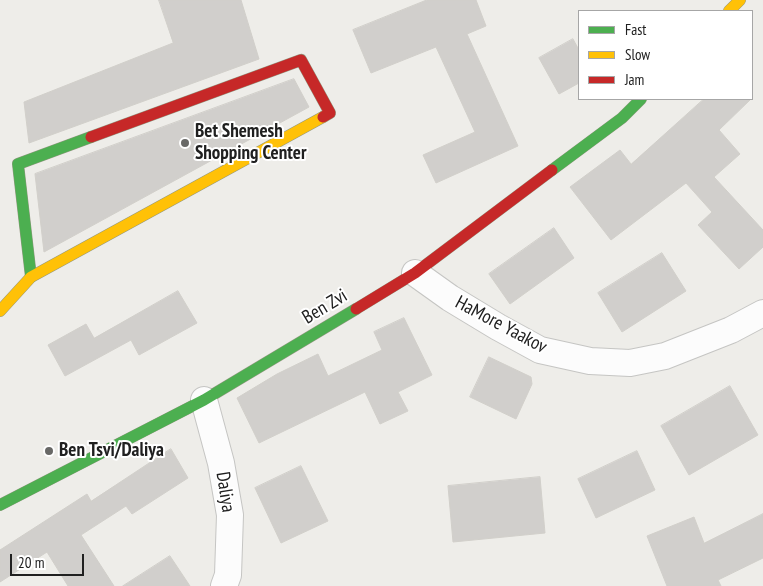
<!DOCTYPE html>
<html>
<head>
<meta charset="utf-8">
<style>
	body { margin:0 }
	#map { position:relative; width:763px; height:586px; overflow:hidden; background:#eeede9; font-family:"PT Sans Narrow",sans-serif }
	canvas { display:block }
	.legend { position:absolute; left:578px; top:10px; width:175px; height:90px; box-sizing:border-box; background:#fff; border:1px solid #a6a6a6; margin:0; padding:6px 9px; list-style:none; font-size:15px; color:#202020 }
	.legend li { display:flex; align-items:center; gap:10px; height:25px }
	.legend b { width:25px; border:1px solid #a6a6a6 }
	.scale { position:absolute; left:10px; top:554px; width:74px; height:22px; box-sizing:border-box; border:2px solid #202020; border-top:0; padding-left:6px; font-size:15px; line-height:18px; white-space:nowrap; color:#202020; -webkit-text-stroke:4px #fff; paint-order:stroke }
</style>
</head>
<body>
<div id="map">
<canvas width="763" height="586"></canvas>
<ul class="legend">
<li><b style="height:6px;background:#4caf50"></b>Fast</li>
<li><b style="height:6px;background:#ffc107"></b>Slow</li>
<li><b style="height:6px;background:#c62828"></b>Jam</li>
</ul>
<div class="scale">20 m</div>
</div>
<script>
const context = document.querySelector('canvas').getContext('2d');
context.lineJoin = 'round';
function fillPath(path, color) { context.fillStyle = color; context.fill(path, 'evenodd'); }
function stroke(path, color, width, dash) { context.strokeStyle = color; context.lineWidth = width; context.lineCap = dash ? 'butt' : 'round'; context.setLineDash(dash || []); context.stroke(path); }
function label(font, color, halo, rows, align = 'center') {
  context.font = font + ' "PT Sans Narrow",sans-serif'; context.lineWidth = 4; context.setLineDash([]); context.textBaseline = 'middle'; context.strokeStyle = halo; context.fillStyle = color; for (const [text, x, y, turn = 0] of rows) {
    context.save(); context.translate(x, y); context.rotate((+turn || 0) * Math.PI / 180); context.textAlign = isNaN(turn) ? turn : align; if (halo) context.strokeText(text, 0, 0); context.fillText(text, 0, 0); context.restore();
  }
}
const building = new Path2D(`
	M159,0h82l18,59 -230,84 -5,-41 149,-59z
	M427,0h49l10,26 -19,8 51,112 -82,37 -13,-28 52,-23 -39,-85 -65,26 -18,-43z
	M573,39l6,11v33l-20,11 -20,-36z
	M294,79l15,28 -265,145 -9,-78z
	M704,99h47l-32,31 21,24 -26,23 49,53v17l-24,22 -41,-44 14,-13 -26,-29 -75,57 -41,-53 50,-37 11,14z
	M554,228l20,30 -64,46 -21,-30z
	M662,253l24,38 -64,41 -24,-39z
	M178,291l19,32 -58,32 -8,-15 -66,36 -17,-31 38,-21 8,14z
	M404,318l28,57 -34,17 10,19 -28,13 -15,-32 -106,51 -22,-45 40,-24 41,-20 10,22 54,-26 -8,-18z
	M489,357l42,20 1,7 -16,35 -46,-22z
	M730,386l28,49 -69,40 -28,-49z
	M171,449l17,29 -56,36 -6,-8 -45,29 33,51h-46l-21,-34 -47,30v-32l87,-56 4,7z
	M637,451l18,39 -59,28 -18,-39z
	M301,466l27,55 -47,22 -26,-55z
	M540,477l5,56 -92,9 -5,-56z
	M763,514v44l-45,22 3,6h-54l-20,-50 47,-19 10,26z
	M170,556l20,30h-67z`);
fillPath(building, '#d1cfcc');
stroke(building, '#d1cfca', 1);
const street = new Path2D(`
	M415,273l35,25 48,29 42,23 50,11 40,2 35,-7 66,-26 32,-17
	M204,400l17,63 9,52 -2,60 -4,11`);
const fast = new Path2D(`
	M552,170l70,-52 19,-19
	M31,277l-13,-113 73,-27
	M0,505l204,-105 152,-91`);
const slow = new Path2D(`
	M729,11l11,-11
	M0,311l31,-34 292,-160`);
const jam = new Path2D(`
	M91,137l210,-77 29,53 -7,4
	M356,309l59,-36 137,-103`);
stroke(street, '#c5c5c3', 28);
stroke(fast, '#939881', 12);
stroke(slow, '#939881', 12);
stroke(jam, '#939881', 12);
stroke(street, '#fcfcfc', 26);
stroke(fast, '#4caf50', 11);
stroke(slow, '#ffc107', 11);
stroke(jam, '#c62828', 11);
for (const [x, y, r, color] of [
	[185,143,5,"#686866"],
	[49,451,5,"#686866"]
]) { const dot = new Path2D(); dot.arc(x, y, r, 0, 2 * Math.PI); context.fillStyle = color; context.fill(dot); stroke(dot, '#fff', 2); }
label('bold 19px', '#202020', '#fff', [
	["Bet Shemesh",195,132],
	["Shopping Center",195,154],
	["Ben Tsvi/Daliya",59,451]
], 'left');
label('19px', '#202020', '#fff', [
	["Ben Zvi",325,307,-31],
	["HaMore Yaakov",501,325,28],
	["Daliya",225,492,81]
]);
</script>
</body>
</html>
